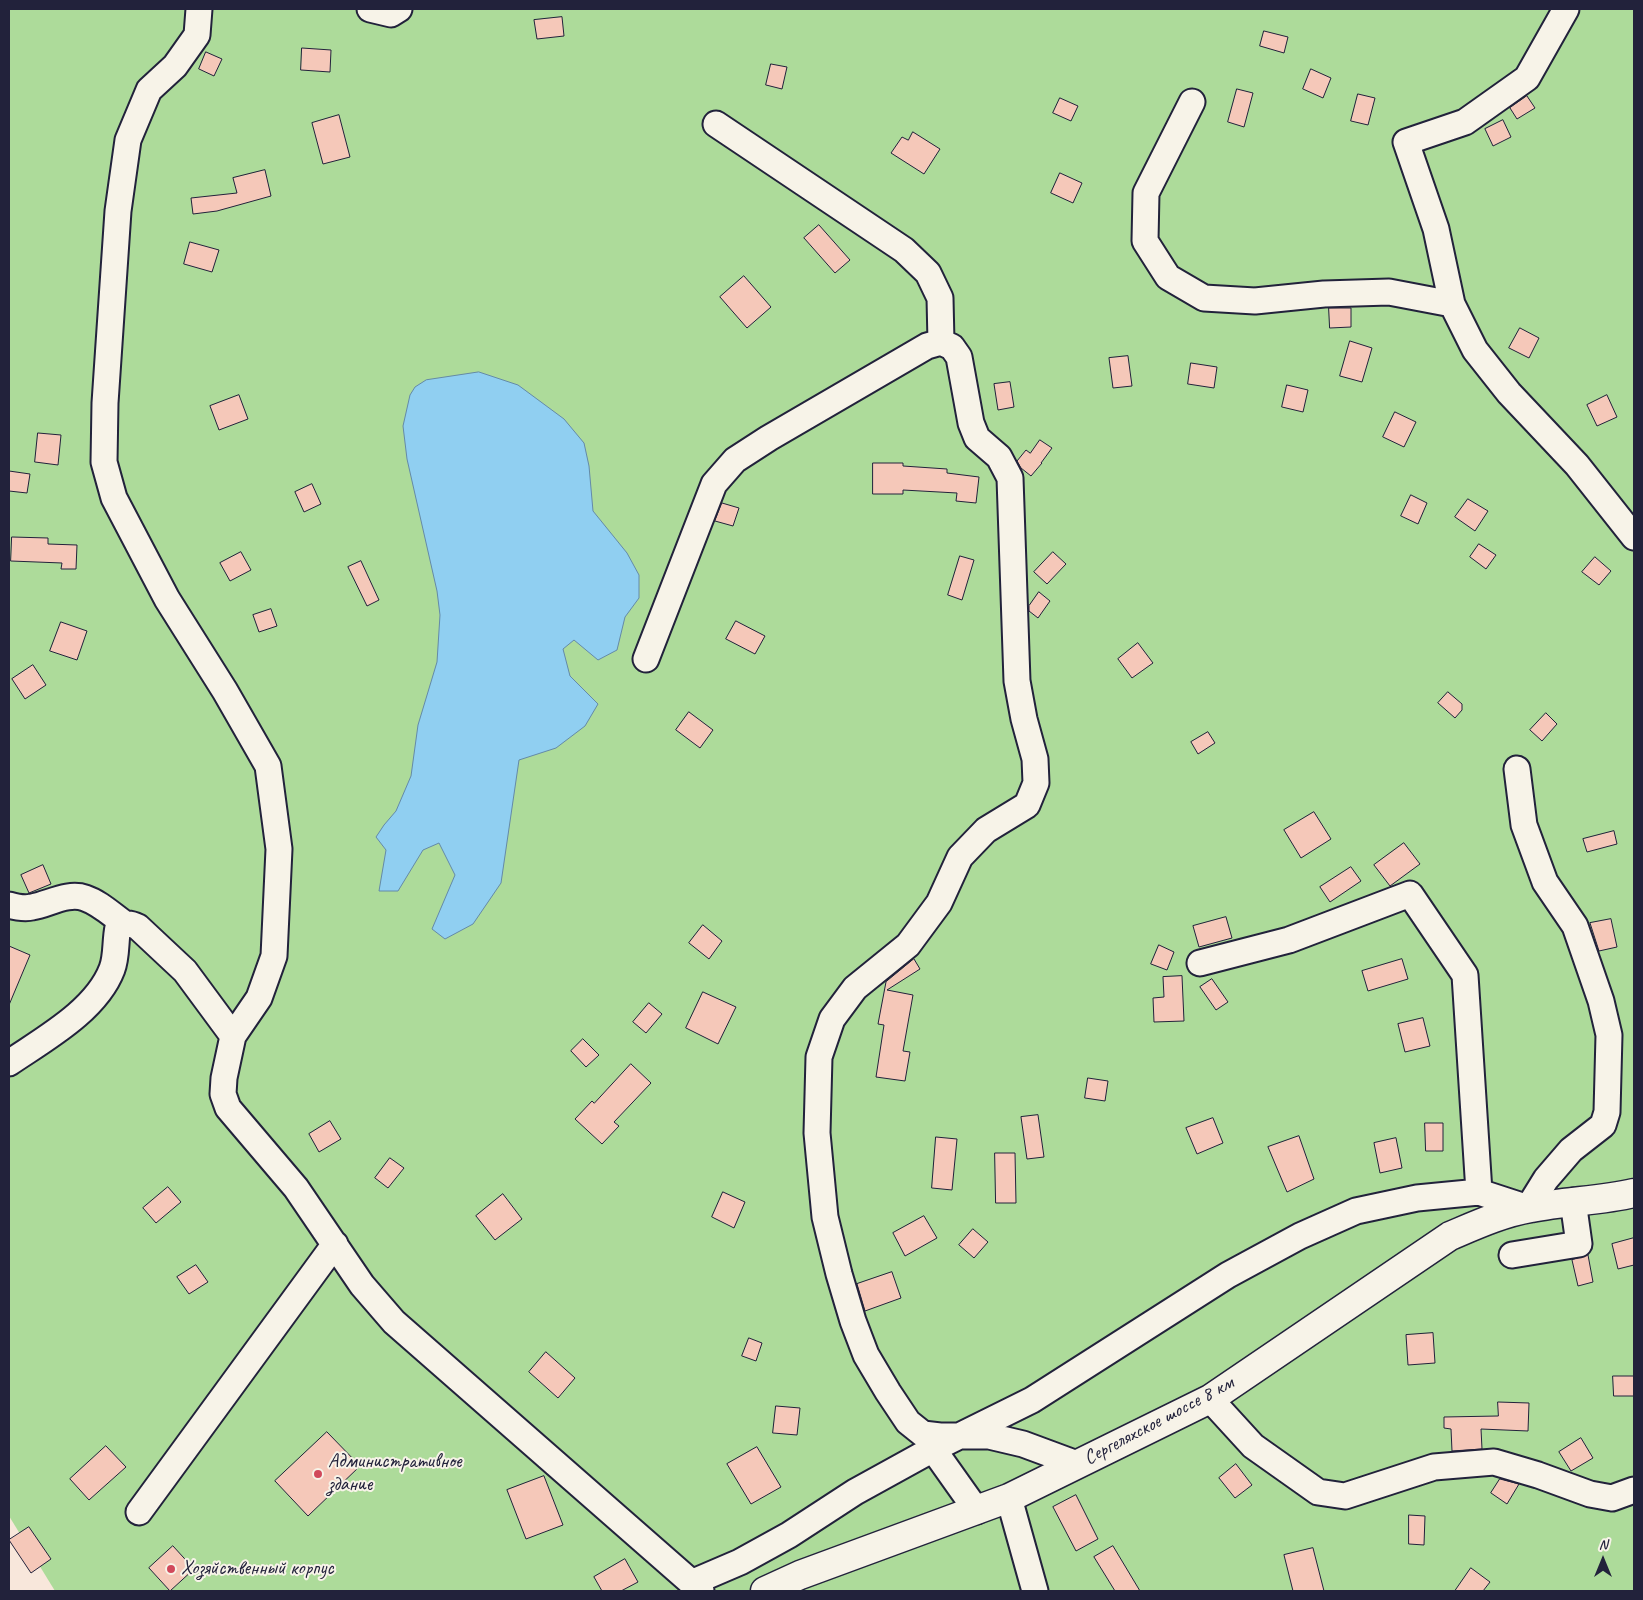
<!DOCTYPE html>
<html>
<head>
<meta charset="utf-8">
<style>
	body { margin:0 }
	#map { position:relative; width:1643px; height:1600px; overflow:hidden; background:#f8e7db; font-family:Caveat,sans-serif }
	canvas { display:block }
	.frame { position:absolute; inset:0; border:10px solid #22223b; pointer-events:none }
	.north { position:absolute; left:1578px; top:1535px; width:50px; height:50px; -webkit-text-stroke:4px #f7f3e8; paint-order:stroke; rotate:0deg; font-size:14px; font-weight:700; line-height:20px; text-align:center; color:#22223b }
	.north::after { content:''; display:block; margin:auto; width:18px; height:22px; background:#22223b; clip-path:polygon(50% 0,100% 100%,50% 72%,0 100%) }
</style>
</head>
<body>
<div id="map">
<canvas width="1643" height="1600"></canvas>
<div class="frame"></div>
<div class="north">N</div>
</div>
<script>
const context = document.querySelector('canvas').getContext('2d');
context.lineJoin = 'round';
function fillPath(path, color) { context.fillStyle = color; context.fill(path, 'evenodd'); }
function stroke(path, color, width, dash) { context.strokeStyle = color; context.lineWidth = width; context.lineCap = dash ? 'butt' : 'round'; context.setLineDash(dash || []); context.stroke(path); }
function label(font, color, halo, rows, align = 'center') {
  context.font = font + ' Caveat,sans-serif'; context.lineWidth = 4; context.setLineDash([]); context.textBaseline = 'middle'; context.strokeStyle = halo; context.fillStyle = color; for (const [text, x, y, turn = 0] of rows) {
    context.save(); context.translate(x, y); context.rotate((+turn || 0) * Math.PI / 180); context.textAlign = isNaN(turn) ? turn : align; if (halo) context.strokeText(text, 0, 0); context.fillText(text, 0, 0); context.restore();
  }
}
fillPath(new Path2D(`
	M9,9h1625v1582h-1579l-46,-75z`), '#addb9a');
const water = new Path2D(`
	M479,372l39,13 46,34 20,24 5,23 4,45 34,42 12,22v23l-14,19 -8,33 -19,10 -24,-20 -11,9 7,27 28,28 -13,22 -29,22 -37,12 -18,123 -28,41 -28,15 -13,-10 23,-54 -16,-32 -16,7 -25,41h-19l7,-41 -10,-13 8,-12 12,-14 15,-35 7,-51 19,-63 3,-47 -3,-24 -30,-132 -4,-33 7,-31 5,-8 11,-7z`);
fillPath(water, '#90cff1');
stroke(water, '#648aa8', 1);
const building = new Path2D(`
	M562,17l2,19 -27,3 -3,-19z
	M1264,31l24,6 -4,16 -24,-7z
	M302,48l29,2 -1,22 -29,-2z
	M206,52l16,7 -8,17 -15,-7z
	M771,64l16,3 -5,22 -16,-4z
	M1311,69l20,9 -8,20 -20,-9z
	M1237,89l16,4 -9,34 -16,-5z
	M1358,94l17,4 -7,27 -17,-4z
	M1527,96l8,12 -18,11 -7,-11z
	M1060,98l18,8 -7,15 -18,-8z
	M339,115l11,42 -27,7 -11,-41z
	M1503,120l8,17 -18,9 -8,-17z
	M913,132l27,17 -16,25 -33,-21 11,-16 6,3z
	M265,170l6,26 -54,15 -24,3 -2,-16 46,-5 -4,-15z
	M1060,173l22,10 -9,20 -22,-10z
	M819,225l31,35 -15,13 -31,-35z
	M190,242l29,8 -7,22 -28,-8z
	M744,276l27,31 -24,21 -27,-31z
	M1329,308h22v19l-21,1z
	M1520,328l19,10 -10,20 -20,-10z
	M1350,341l22,7 -10,34 -22,-6z
	M1128,356l4,30 -19,2 -4,-30z
	M1191,363l26,4 -3,21 -26,-4z
	M1010,382l4,25 -16,3 -4,-26z
	M1287,385l21,5 -5,22 -21,-5z
	M239,395l9,24 -29,11 -9,-24z
	M1607,395l10,22 -20,9 -10,-21z
	M1395,412l21,10 -12,25 -21,-10z
	M38,433l23,2 -3,30 -23,-3z
	M1040,440l12,8 -11,15h1l-11,13 -10,-8 -4,-7 9,-11 4,3z
	M873,463h30v3l44,3v4l32,4 -3,26 -20,-2 1,-8 -54,-3v4h-30z
	M9,471l21,3 -3,19 -18,-2z
	M312,484l9,20 -17,8 -9,-20z
	M1411,495l16,8 -9,21 -17,-8z
	M1468,499l20,12 -13,20 -20,-14z
	M722,503l17,5 -6,18 -18,-5z
	M12,537l36,1v6l29,1 -1,24h-15l1,-6 -51,-2z
	M1479,544l17,11 -10,14 -16,-12z
	M241,552l10,18 -21,11 -10,-18z
	M1053,552l13,12 -19,20 -13,-12z
	M960,556l14,4 -12,40 -14,-5z
	M1595,557l16,14 -12,14 -17,-13z
	M361,561l18,39 -12,6 -19,-39z
	M1039,592l11,9 -12,17 -9,-7v-5z
	M271,609l6,17 -18,6 -6,-17z
	M736,621l29,15 -10,18 -29,-15z
	M61,622l26,9 -10,29 -27,-9z
	M1138,643l15,20 -21,15 -14,-19z
	M33,665l13,20 -21,14 -13,-20z
	M1448,692l14,12v6l-7,8 -17,-15z
	M689,712l24,18 -13,18 -24,-18z
	M1546,713l11,11 -15,17 -12,-11z
	M1208,732l7,11 -17,11 -7,-12z
	M1314,812l17,27 -30,19 -17,-28z
	M1614,831l3,13 -30,8 -4,-13z
	M1404,843l16,21 -30,22 -16,-21z
	M43,865l8,19 -22,9 -8,-18z
	M1351,867l10,14 -31,21 -10,-15z
	M1226,917l6,21 -33,9 -6,-21z
	M1611,919l6,28 -18,4 -9,-28z
	M703,925l19,16 -13,18 -20,-16z
	M1159,945l15,7 -7,18 -16,-6z
	M9,946l21,9 -21,50z
	M914,959l6,10 -33,21 26,5 -10,56 7,1 -5,29 -29,-4 8,-52 -6,-1 8,-42z
	M1402,959l6,20 -40,12 -6,-20z
	M1182,976l2,45 -30,1 -1,-24 11,-1 -1,-20z
	M1212,979l16,23 -12,8 -16,-23z
	M703,992l33,15 -18,37 -32,-16z
	M649,1003l13,11 -16,19 -13,-11z
	M1423,1018l7,28 -25,6 -7,-28z
	M583,1039l16,16 -13,12 -15,-16z
	M631,1064l20,19 -37,39 5,4 -17,18 -27,-25 17,-18 2,2z
	M1088,1078l20,3 -3,20 -20,-3z
	M1038,1115l6,42 -17,2 -6,-42z
	M1213,1118l10,25 -26,11 -11,-26z
	M330,1121l11,18 -22,13 -10,-18z
	M1425,1123h18v28h-17z
	M1299,1136l15,43 -27,13 -19,-45z
	M936,1137l21,2 -5,51 -20,-2z
	M1396,1138l6,30 -22,5 -6,-30z
	M995,1153h20l1,50h-20z
	M390,1158l14,10 -16,20 -13,-10z
	M168,1187l13,15 -25,21 -13,-15z
	M723,1192l22,10 -11,26 -22,-11z
	M503,1194l19,25 -27,21 -19,-24z
	M924,1216l13,22 -32,18 -12,-23z
	M973,1229l15,13 -14,16 -15,-13z
	M1634,1238v27l-16,4 -6,-25z
	M1588,1255l5,27 -15,4 -6,-26z
	M196,1265l12,17 -19,12 -12,-17z
	M892,1272l9,26 -36,13 -8,-27z
	M1433,1333l2,30 -27,2 -2,-30z
	M749,1338l13,5 -6,18 -14,-5z
	M546,1352l29,26 -17,20 -29,-26z
	M1613,1376h21v20h-20z
	M1498,1402l31,1 -1,28 -47,-2 1,20 -30,2 -1,-22 -7,-1v-11l54,-1z
	M776,1406l24,2 -3,27 -24,-2z
	M327,1432l33,34 -52,50 -33,-35z
	M1581,1438l12,20 -22,13 -12,-19z
	M106,1446l20,21 -37,33 -19,-21z
	M757,1447l24,40 -30,17 -24,-40z
	M1236,1464l16,21 -17,13 -16,-20z
	M544,1476l19,49 -37,14 -19,-49z
	M1500,1479l19,5 -12,20 -16,-11z
	M1076,1495l22,44 -22,12 -23,-44z
	M1409,1515l16,1 -1,29 -15,-1z
	M29,1527l22,32 -20,14 -22,-33z
	M173,1546l21,23 -24,22 -21,-23z
	M1113,1546l27,45h-25l-21,-34z
	M1313,1548l11,43h-31l-9,-36z
	M625,1559l13,23 -17,9h-19l-8,-14z
	M1471,1568l19,14 -7,9h-28z`);
fillPath(building, '#f5c8b9');
stroke(building, '#22223b', 1);
const minor = new Path2D(`
	M199,9l-2,26 -22,31 -26,24 -21,50 -10,71 -13,192 -1,59 10,36 53,101 58,92 43,75 11,83 -5,107 -15,42 -26,38 -9,42 -1,16 5,14 68,80 66,97 32,37 307,269
	M370,9l21,5 8,-5
	M1566,9l-39,69 -62,44 -59,20 30,87 16,75 23,46 34,43 68,72 57,72
	M1192,102l-46,91 -1,48 23,36 36,21 51,3 69,-7 65,-2 63,12
	M716,124l188,126 24,23 12,25 1,44
	M646,659l68,-175 21,-24 34,-22 158,-92 14,-4 11,5 7,10 12,66 6,15 22,19 11,21 7,203 7,38 11,40 1,24 -9,22 -41,25 -26,27 -21,46 -31,42 -53,43 -23,31 -13,38 -2,76 8,84 14,57 14,47 13,34 22,37 20,30 15,12 17,2h49l34,8 54,20
	M9,905c7,2 15,4 23,2 17,-3 36,-15 53,-9 15,5 27,17 40,26
	M1200,963l89,-23 121,-46 55,81 14,217
	M9,1063c35,-24 87,-52 103,-94 5,-13 3,-28 6,-42 8,-4 12,-4 20,0l47,44 48,65
	M1512,1255l67,-11 -6,-43
	M1210,1399l43,47 65,46 27,4 89,-29 60,-5 44,13 52,19 22,4 22,-8
	M933,1449l44,62
	M1009,1498l26,93
	M139,1512l196,-268
	M691,1583l49,-21 49,-27 66,-43 78,-43 99,-49 196,-125 72,-39 56,-25 61,-13 62,-6 49,16 18,-29 25,-29 32,-25 4,-13 2,-77 -8,-34 -26,-75 -30,-44 -21,-57 -7,-56`);
const major = new Path2D(`
	M765,1591l35,-16 209,-77 201,-99 240,-163c26,-11 52,-23 81,-28 34,-7 69,-7 103,-15`);
stroke(minor, '#22223b', 29);
stroke(major, '#22223b', 31);
stroke(minor, '#f7f3e8', 25);
stroke(major, '#f7f3e8', 28);
for (const [x, y, r, color] of [
	[318,1474,5,"#d1495b"],
	[171,1569,5,"#d1495b"]
]) { const dot = new Path2D(); dot.arc(x, y, r, 0, 2 * Math.PI); context.fillStyle = color; context.fill(dot); stroke(dot, '#f7f3e8', 2); }
label('20px', '#22223b', '#f7f3e8', [
	["Сергеляхское шоссе 8 км",1159,1421,-28]
]);
label('20px', '#22223b', '#f7f3e8', [
	["Административное",328,1462],
	["здание",328,1485],
	["Хозяйственный корпус",181,1569]
], 'left');
</script>
</body>
</html>
